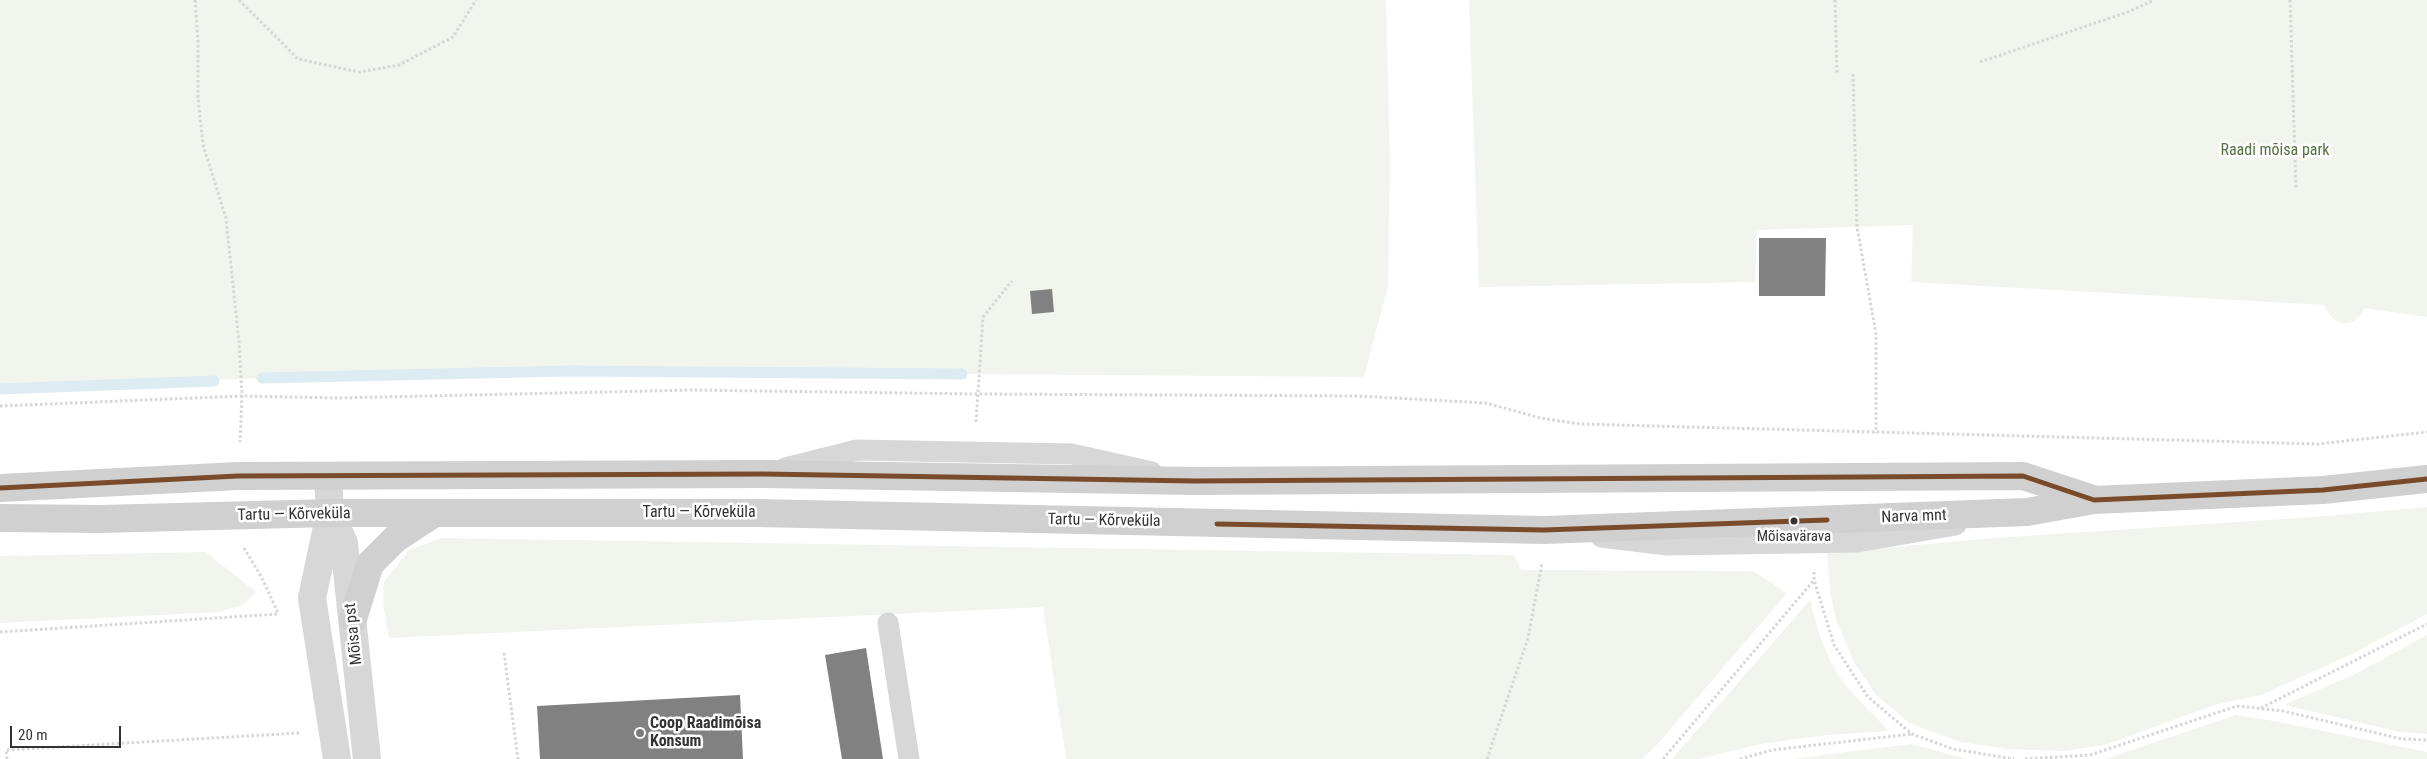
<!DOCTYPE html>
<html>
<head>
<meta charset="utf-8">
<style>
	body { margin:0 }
	#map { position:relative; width:2427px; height:759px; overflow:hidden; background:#fff; font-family:"Roboto Condensed",sans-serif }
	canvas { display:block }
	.scale { position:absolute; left:10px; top:726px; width:111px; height:22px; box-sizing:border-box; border:2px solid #333; border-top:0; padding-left:6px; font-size:15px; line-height:18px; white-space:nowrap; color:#333; -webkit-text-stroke:4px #fff; paint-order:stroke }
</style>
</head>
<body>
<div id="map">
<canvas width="2427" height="759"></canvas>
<div class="scale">20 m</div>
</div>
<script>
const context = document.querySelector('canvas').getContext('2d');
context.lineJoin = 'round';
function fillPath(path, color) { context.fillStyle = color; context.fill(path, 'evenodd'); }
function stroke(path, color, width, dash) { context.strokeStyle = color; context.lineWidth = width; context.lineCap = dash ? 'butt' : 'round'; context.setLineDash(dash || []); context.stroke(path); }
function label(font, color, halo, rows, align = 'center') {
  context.font = font + ' "Roboto Condensed",sans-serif'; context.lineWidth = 5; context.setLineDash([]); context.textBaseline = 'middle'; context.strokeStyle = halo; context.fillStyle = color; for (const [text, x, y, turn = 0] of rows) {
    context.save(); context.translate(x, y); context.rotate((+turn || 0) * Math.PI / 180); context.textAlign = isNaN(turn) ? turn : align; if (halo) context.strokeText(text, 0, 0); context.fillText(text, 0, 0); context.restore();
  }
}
fillPath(new Path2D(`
	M0,0h1386l4,164 -2,122 -24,91 -795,-6 -307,7 -262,11z
	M1469,0h958v317l-63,-9c-1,3 -3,8 -6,10 -13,12 -30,1 -33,-13l-414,-23 2,-57 -156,5 -2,52 -276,5z
	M2427,507v107l-73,39 -93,42 -47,10 -109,40 -41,6 -57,-2 -47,-7 -51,-19 -33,-28 -22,-33 -18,-42 -6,-29 -3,-38 167,-15 320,-21z
	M442,538l1072,17 7,15 232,1 34,22 -131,153 -14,13h-576l-23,-152 -654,31 -6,-34 1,-22 25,-32z
	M206,552l50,40 -13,13 -24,7 -219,11v-67z
	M1810,600c7,30 18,65 39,89 13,15 27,28 40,42l-62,4 -66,9 -63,15h-26z
	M2427,635v99l-27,-2 -116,-27 71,-31z
	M2236,715l38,6 153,31v7h-322z
	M1911,744l56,15h-176z`), '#f1f5ed');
stroke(new Path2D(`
	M262,378l307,-7 393,3
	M0,389l214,-8`), '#ddebf3', 11);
fillPath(new Path2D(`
	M1759,238h67l-1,58h-66z
	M1052,289l2,23 -22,2 -2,-23z
	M866,648l17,111h-41l-17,-104z
	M740,695l3,64h-203l-3,-53z`), '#818181');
stroke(new Path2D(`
	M195,0l3,41v57l5,47 23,73 13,124 3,54 -2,46
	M239,0l59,59 61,13 40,-7 54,-28 23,-37
	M1835,0l2,75
	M2290,0l6,189
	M1980,62l148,-50 26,-12
	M1853,74l4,153 19,107v99
	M0,406l242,-10 96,2 354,-8 284,4 381,2 129,7 54,15 40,6 738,20 109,-12
	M976,422l7,-105 29,-36
	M244,548l18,30 16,35
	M1814,572v8l20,65 34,52 44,37 41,15 61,10
	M0,632l278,-18
	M504,653l14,106
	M2261,708l166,-84
	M7,759l-1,-9 293,-17
	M1487,759l41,-121 14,-75
	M1663,759l151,-179
	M1740,759l32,-9 140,-16
	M2025,759l65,-4 147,-49 46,5 119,28 25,1`), '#d6d6d6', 3, [2.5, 2.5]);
stroke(new Path2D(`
	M785,468l72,-18 215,4 80,18
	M1601,537l66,8 190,-3 99,-17
	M888,623l21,136`), '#d7d7d7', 21);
stroke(new Path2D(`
	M328,476l2,37 -18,85 25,161
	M330,513l14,30 23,216`), '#d7d7d7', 28);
stroke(new Path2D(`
	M0,488l238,-12 525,-2 431,7 829,-5 70,23
	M0,518l100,1 230,-6h427l787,17 483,-18 67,-12 229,-10 104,-11
	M353,619l17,-55 25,-25 38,-25`), '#d0d0d0', 28);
stroke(new Path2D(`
	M0,488l238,-12 525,-2 431,7 829,-5 71,24 229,-10 104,-11
	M1217,524l327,6 283,-10`), '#7a4b2a', 5);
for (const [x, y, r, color] of [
	[1794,521,4.5,"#333"],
	[640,733,5,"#7a7a7a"]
]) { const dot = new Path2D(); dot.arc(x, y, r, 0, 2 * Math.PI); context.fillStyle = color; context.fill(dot); stroke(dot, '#fff', 2); }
label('15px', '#333', '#fff', [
	["Mõisavärava",1794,537]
]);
label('16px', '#56703f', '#fff', [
	["Raadi mõisa park",2275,151]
]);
label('16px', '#333', '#fff', [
	["Tartu — Kõrveküla",699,513],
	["Tartu — Kõrveküla",294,515,-1],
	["Narva mnt",1914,517,-2],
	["Tartu — Kõrveküla",1104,521,1],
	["Mõisa pst",354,634,-96]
]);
label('bold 16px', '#333', '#fff', [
	["Coop Raadimõisa",650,724],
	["Konsum",650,742]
], 'left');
</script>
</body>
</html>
